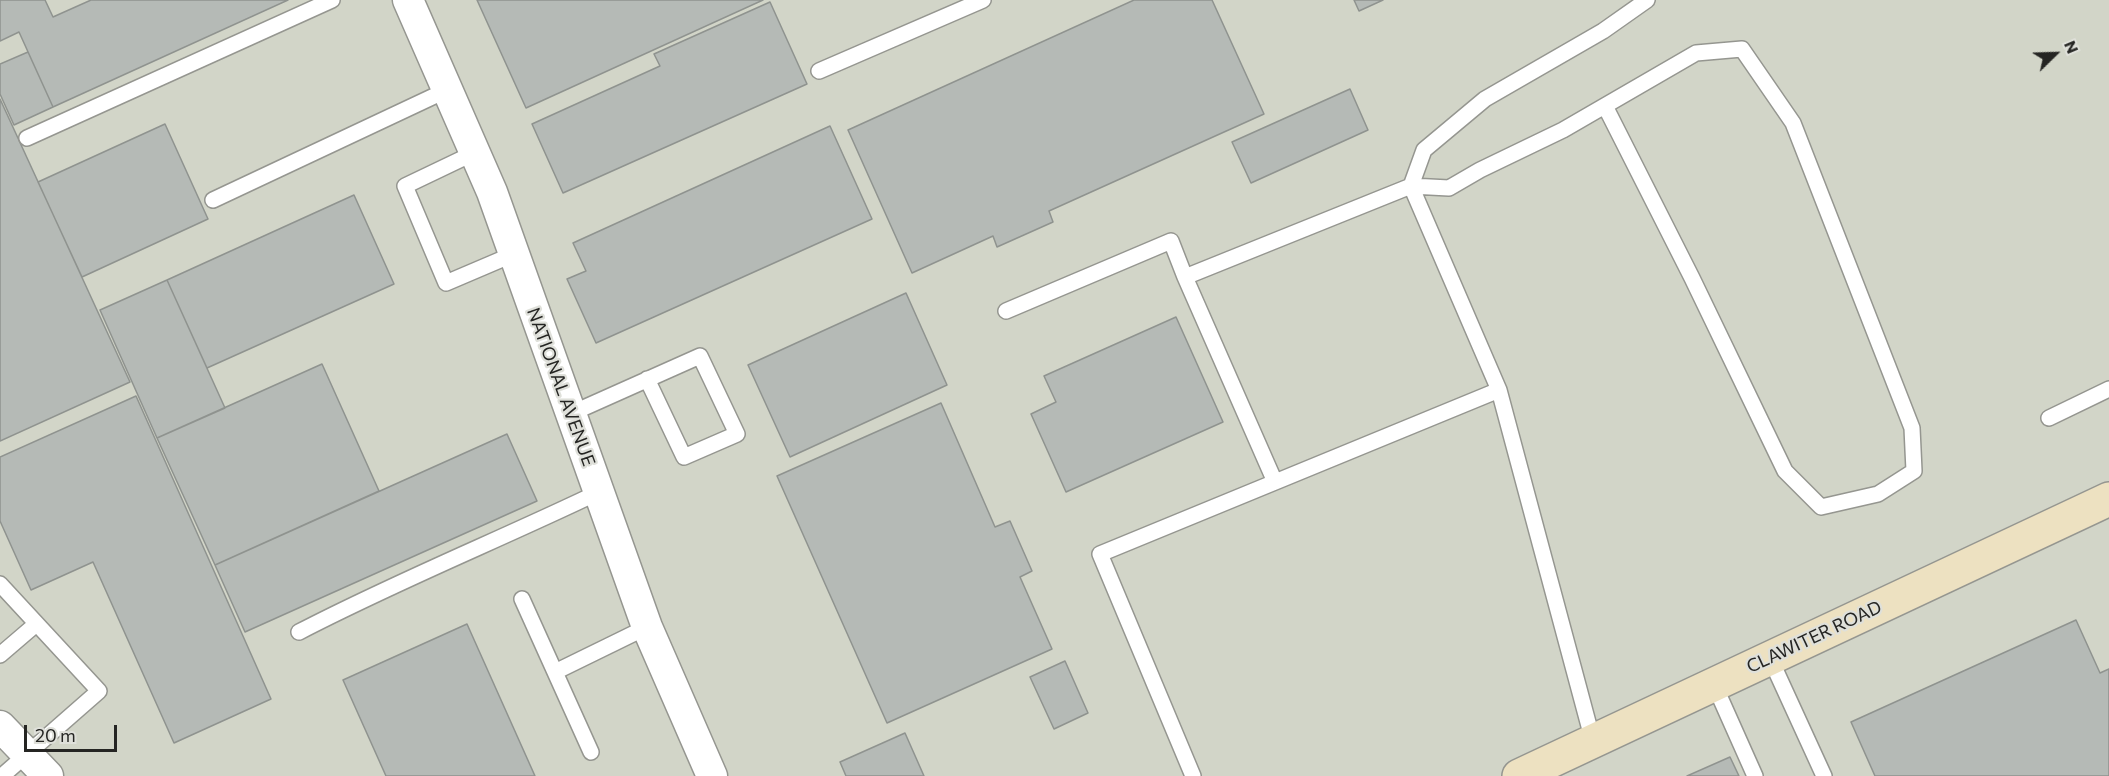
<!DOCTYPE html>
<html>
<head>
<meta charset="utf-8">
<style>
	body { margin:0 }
	#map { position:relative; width:2109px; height:776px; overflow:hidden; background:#dfe0da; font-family:Commissioner,sans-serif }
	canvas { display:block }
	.north { position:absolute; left:2025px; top:24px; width:60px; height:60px; -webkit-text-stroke:4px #dfe0da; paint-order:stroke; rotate:67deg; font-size:16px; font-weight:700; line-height:24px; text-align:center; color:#252523 }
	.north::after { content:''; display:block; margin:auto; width:21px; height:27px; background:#252523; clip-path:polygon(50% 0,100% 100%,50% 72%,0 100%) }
	.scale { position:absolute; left:24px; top:725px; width:93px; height:27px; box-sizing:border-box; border:3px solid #252523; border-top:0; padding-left:8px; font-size:18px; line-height:21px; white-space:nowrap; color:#252523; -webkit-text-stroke:4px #dfe0da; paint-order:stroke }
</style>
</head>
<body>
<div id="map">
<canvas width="2109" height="776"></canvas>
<div class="north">N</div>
<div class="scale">20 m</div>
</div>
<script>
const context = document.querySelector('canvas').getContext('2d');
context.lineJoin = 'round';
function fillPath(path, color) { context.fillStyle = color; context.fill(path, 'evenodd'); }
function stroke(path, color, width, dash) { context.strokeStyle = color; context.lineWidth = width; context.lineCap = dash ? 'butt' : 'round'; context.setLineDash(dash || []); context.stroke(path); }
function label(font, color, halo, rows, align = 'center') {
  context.font = font + ' Commissioner,sans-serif'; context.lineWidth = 4.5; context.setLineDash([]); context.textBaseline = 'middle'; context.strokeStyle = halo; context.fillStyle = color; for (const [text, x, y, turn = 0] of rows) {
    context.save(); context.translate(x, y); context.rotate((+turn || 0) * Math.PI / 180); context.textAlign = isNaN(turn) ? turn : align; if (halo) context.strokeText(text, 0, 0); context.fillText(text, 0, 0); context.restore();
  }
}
fillPath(new Path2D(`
	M0,0h2109v776h-2109z`), '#d2d5c8');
const building = new Path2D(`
	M0,0h45l8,17 38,-17h197l-235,107 -34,-75 -19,9z
	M477,0h286l-237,108z
	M1134,0h78l52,114 -215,97 4,11 -56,25 -4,-11 -81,37 -64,-143z
	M1354,0h29l-24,11z
	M770,2l37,82 -244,109 -31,-69 128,-58 -6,-12z
	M28,52l25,55 -39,18 -14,-31v-30z
	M1350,89l18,41 -117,53 -19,-41z
	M0,99l130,283 -130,59z
	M165,124l43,95 -126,58 -44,-95z
	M830,126l42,93 -276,124 -29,-64 19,-8 -13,-28z
	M354,195l40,89 -187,84 -40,-88z
	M167,280l58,128 -68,30 -57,-128z
	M906,293l41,92 -157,72 -42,-92z
	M1176,317l47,105 -157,70 -35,-78 25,-12 -12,-26z
	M322,364l57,127 -164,74 -58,-127z
	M136,396l135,303 -97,44 -81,-181 -62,28 -31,-69v-64z
	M941,403l54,124 15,-6 22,50 -12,6 32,72 -165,74 -110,-247z
	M507,434l30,67 -292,131 -30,-67z
	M2076,620l24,53 9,-4v107h-234l-24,-54z
	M467,624l68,152h-149l-43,-96z
	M1065,661l23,52 -34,16 -24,-52z
	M905,733l19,43h-78l-6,-14z
	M1730,757l9,19h-52z`);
fillPath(building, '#b5bab6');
stroke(building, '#8f938f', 1.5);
const lane = new Path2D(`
	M819,71l164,-71
	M1605,106l87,172 93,193 36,36 57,-13 36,-23 -2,-43 -119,-305 -51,-74 -46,4 -133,77 -83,40 -31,18 -38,-2 13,-36 61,-51 118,-68 44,-31
	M27,138l305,-138
	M474,153l-69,33 41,97 68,-29
	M213,200l234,-110
	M1006,311l165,-70 14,36
	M570,414l130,-58 37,78 -53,23 -37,-78
	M2049,418l60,-29
	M1275,482l-90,-205 226,-91 88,204
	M0,584l99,107 -97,85
	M522,599l69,153
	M299,632c98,-51 200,-92 300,-140
	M0,655l35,-30
	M1770,658l54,118
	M555,672l92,-45
	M1714,684l41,92
	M1193,776l-93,-222 399,-164 94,351`);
const street = new Path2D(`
	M408,0l84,192 155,435 65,149
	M0,726l48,50`);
const secondary = new Path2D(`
	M1519,776l590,-277`);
stroke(lane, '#959690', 18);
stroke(street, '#959690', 33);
stroke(secondary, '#959690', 36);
stroke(lane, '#fff', 15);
stroke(street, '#fff', 30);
stroke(secondary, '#ede1c1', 33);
label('18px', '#252523', '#dfe0da', [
	["NATIONAL AVENUE",561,387,70],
	["CLAWITER ROAD",1814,637,-25]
]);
</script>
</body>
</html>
